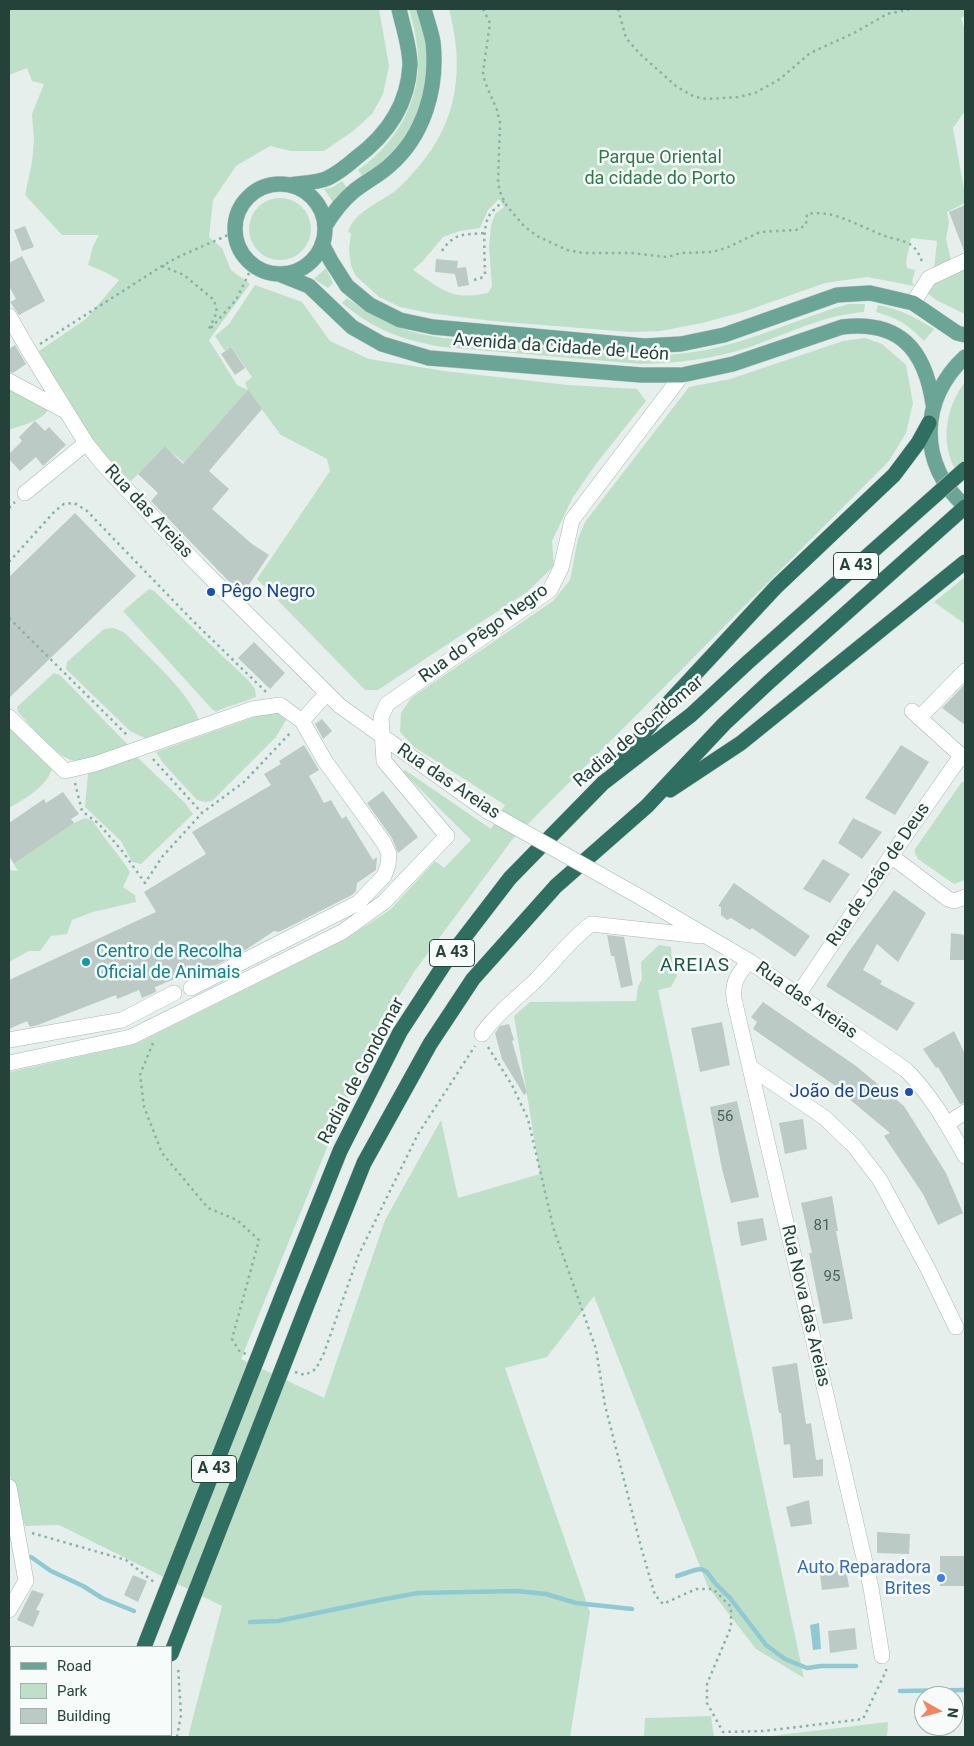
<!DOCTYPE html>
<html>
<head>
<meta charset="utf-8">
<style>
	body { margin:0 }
	#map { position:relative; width:974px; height:1746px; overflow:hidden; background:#e6efeb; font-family:Roboto,sans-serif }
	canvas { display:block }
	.frame { position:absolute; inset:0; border:10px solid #24423a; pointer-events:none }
	.legend { position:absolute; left:10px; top:1646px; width:162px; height:90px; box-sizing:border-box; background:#f7fbf9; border:1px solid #a3b1ad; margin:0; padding:6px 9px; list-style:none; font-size:15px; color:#24423a }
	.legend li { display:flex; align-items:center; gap:10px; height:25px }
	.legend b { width:25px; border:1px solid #a3b1ad }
	.north { position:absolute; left:914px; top:1686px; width:50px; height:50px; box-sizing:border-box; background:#f7fbf9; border:1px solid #a3b1ad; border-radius:50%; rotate:97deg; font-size:14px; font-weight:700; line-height:20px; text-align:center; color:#24423a }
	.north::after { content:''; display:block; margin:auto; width:18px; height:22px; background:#f4845f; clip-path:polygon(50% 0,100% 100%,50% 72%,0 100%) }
</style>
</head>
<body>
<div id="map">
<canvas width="974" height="1746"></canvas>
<div class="frame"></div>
<ul class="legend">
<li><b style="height:6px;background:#6aa596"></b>Road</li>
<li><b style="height:14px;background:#bfe0c8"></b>Park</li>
<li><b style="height:14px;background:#bbcac4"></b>Building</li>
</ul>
<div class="north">N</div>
</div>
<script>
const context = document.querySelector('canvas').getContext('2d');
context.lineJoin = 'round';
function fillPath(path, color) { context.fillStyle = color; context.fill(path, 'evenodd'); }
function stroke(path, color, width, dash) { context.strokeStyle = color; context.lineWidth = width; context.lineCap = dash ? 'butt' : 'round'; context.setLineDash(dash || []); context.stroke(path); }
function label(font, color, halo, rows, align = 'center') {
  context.font = font + ' Roboto,sans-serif'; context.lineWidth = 5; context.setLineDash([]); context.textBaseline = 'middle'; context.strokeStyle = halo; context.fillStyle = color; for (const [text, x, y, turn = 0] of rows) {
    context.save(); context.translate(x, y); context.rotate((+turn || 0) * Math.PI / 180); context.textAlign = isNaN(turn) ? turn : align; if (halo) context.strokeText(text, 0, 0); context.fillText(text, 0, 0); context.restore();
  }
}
fillPath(new Path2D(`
	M9,9h370l10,57 -6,28 -11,20 -20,18 -28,19h-33l-21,-5 -34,20 -23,34 -4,37 13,11 9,22 19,14 -41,56 28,45 11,5 -3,-7 7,-6 -21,-30 -6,4 -10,-15 14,-12 26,-39 47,17 28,39 39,18 75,12 124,14 69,4 9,12 -50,63 -23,33 -21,44 2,25 -27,26 -149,98h-13l-108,-111 73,-108 -3,-12 -46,-24 -33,-44 -64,72 -19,-17 -34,35 -30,-29 -65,-99 50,-34 33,-39 -14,-8 -17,-7 5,-19 6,-11h-37l-37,-40 7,-33 2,-22 -2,-26 12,-30 -12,-3 -5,-13 -18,7z
	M409,9h9c4,17 10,35 11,52 0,36 -17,72 -41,97 -7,7 -17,13 -25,19l-5,-7c43,-30 68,-79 58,-131 -1,-10 -5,-20 -7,-30z
	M449,9h516v7l-4,2 4,12v81l-12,17 12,67v8l-18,9 2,10 -3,17 6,25 -18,5 3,-28 -26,-3 -5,24 1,6 8,2 -3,12 2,4 -47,-9 -42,6 -82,29 -41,11 -41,8 -31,1 -138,-11 -63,-8 -29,-6 -21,-10 -23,-21 -5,-10 -2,-16 2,-17 -3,-1c6,-20 31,-29 47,-41 9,-7 16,-16 24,-25 40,-47 45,-99 30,-157zM499,199l5,8 -9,7 -4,12 -2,21 3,39 -4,7c-38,8 -46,-4 -75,-23l10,-9 20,-24 17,-6 20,-3 8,-18z
	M342,181l5,7 -12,10 -2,4 -9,-13 9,-2z
	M249 229a31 31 0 1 1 62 0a31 31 0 1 1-62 0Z
	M965,267v47l-29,-14 -9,-7 10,-13z
	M326,268l7,15 -5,5 -14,-9z
	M347,298c32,24 57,34 96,40l198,18c22,-1 44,-2 65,-6 49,-10 94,-32 142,-46h17l-1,8c-41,3 -79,23 -117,36 -35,11 -69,15 -106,16l-199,-17c-42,-8 -66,-16 -100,-44z
	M878,305c24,5 35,11 56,24l-10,12c-17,-17 -25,-22 -48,-29z
	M865,338l17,6 24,21 7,38 -7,30 -17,28 -377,379 -98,132 -46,75 -127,312 83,39 61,-178 56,-100 17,78 82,-24 -26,-158 16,-14 106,-1 2,-14 4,-8 -1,-17 18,-17 12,2 1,12 5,17 -6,11 -13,3 146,688 -48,-29 -48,-62 -114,-291 -47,61 -42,11 85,244 -20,125h-382l34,-131 -163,-81 -34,1 -16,-54v-400l127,-28 208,-104 46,-30 45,-49 9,7 27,-28 -68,-68 2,-2 86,59 14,-24 -91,-58 -14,-15 1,-19 10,-15 142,-97 17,-21 8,-41 7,-17 104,-135 41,-8 113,-38z
	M965,382v102c-3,-6 -7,-11 -11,-17 -14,-27 -7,-62 11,-85z
	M9,385l40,22c-4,14 -28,18 -40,23z
	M965,577v47l-31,-22z
	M149,589l5,2 94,89 7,9 1,8c-14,6 -27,8 -40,15l-5,-4 -88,-97z
	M114,628l11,5c22,23 63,58 74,87l-52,19 -17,-8 -64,-62 1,-7 37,-33z
	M54,673l6,2 69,71c-8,4 -45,16 -52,15 -20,-1 -46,-35 -59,-49l-1,-5z
	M274,710l12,10 -10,17 -64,64 -7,1 -8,-2 -34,-37 -7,-11z
	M9,723l43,44c-2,18 -29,33 -43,41z
	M136,756l49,47 8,11 -52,50 -9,-2 -11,-21 -36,-34 3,-33 15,-8z
	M965,781v99l-11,4 -36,-25 -3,-5v-5l46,-66z
	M85,818l8,3c11,18 26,33 37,51l-7,15 12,8 1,7 -43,10 -21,8 -5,14 -16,2 -11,15h-11l-20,11v-92l9,1 -4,-7 60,-41z
	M711,1716l3,21h-70l1,-19z
	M888,1722l-1,15h-124z`), '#bfe0c8');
fillPath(new Path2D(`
	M819,1623l2,26 -8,1 -3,-25z`), '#8ec9d4');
stroke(new Path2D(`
	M31,1557l20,14 32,15 19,12 32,13
	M677,1576l18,-6 6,-1 6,3 8,11 15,15 36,47 19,14 22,9 14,-2h35
	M250,1622l28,-1 102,-21 38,-7 99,-2 29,3 30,9 56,6
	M900,1691l65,-1`), '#8ec9d4', 4.5);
fillPath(new Path2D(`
	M965,205v46h-1l-15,-39z
	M25,226l9,21 -12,4 -8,-21z
	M22,256l23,45 -26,14 -9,-13 6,-3 -7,-13v-23z
	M436,259l22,2 -1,7 9,-1 3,18 -11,2 -3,-13 -20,-2z
	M15,345l11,19 -13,9 -4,-1v-23z
	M231,347l14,21 -10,7 -14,-21z
	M248,390l14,19 -53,62 20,18 -17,20 40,35 17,11 -27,40 -91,-94 7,-8 -20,-19 27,-28 18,18z
	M35,421l10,10 4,-4 17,18 -23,21 -7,-9 -16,14 -11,-12v-5l13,-13 -3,-4z
	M75,513l61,63 -127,122v-121z
	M254,642l31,31 -15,16 -32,-31z
	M965,684v41l-23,-17z
	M322,719l10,12 -9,8 -8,-15z
	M304,745l15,25 -10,6 15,27 7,-3 11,19 4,-3 27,44 4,-3 -1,13 -19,13 -1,8 -4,4 -73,37 -5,-1 -27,18 -60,31 -3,-5 -29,12 1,5 -14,6 -3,-8 -22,9 -1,-4 -78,30 -8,2 -3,-6 -18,8v-49l147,-68 -12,-20 62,-38 -14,-22 79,-47 -7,-11 17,-10 -2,-3z
	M901,745l28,17 -34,53 -30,-17z
	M383,791l35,46 -20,16 -6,-15 -25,-35z
	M63,792l16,22 -8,5 3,4 -60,41 -5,-8v-33l35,-24 2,4z
	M853,818l29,14 -20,27 -24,-16z
	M823,859l27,15 -20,29 -27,-14z
	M734,883l76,53 -15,21 -43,-29 -2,2 -19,-12 -4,2 -6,-5v-8l-3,-1z
	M894,890l32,23 -28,49 -21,-18 -14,26 19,11 -2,3 35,19 -18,28 -71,-45 24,-36z
	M951,933l14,2v25h-15z
	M607,935l17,2 9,48 -12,3 -7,-32h-3z
	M763,1002l93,64 48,40 42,67 17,40 -25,12 -15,-31 -39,-58 6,-3 -54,-45 1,-1 -84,-58 4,-7 -6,-5z
	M722,1022l8,43 -30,7 -9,-44z
	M509,1024l5,16 -2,1 15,52 -3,2 -22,-36 -7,-26 5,-7z
	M954,1031l11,23v49l-5,1 -22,-37 -2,1 -13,-19z
	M737,1101l22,96 -28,6 -9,-34 -12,-62z
	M803,1119l4,30 -22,5 -6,-31z
	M832,1196l6,35h-2l17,88 -30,5 -14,-71h3l-11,-50z
	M763,1218l4,22 -26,6 -4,-24z
	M797,1363l9,61 5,-1 5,37 7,-1v17l-30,2 -3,-34 -6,1 -3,-32h-2l-7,-46z
	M809,1500l3,24 -21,3 -5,-20z
	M877,1532l33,2 -1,20 -32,-1z
	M940,1556h25v30h-25z
	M846,1569l3,18 -27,3 -2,-16z
	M133,1575l14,6 -9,21 -14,-7z
	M32,1590l12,4 -8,16 4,1 -7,16 -16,-7z
	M855,1628l2,21 -27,4 -2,-22z`), '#bbcac4');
const minor = new Path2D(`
	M913,303l16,-25 36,-17
	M9,316l20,35 57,92 16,20 95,101 143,142 147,105
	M9,381l58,31
	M25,493l61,-50
	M912,711l53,48
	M9,717l56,54 30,-7 157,-55 28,-4 22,16 25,-28
	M919,718l46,-47
	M891,856l57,43 6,2 11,-4
	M640,897l109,64 157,109c26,26 41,54 59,86
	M749,961c-11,14 -17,20 -15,38l137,589 11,68
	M191,988l167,-85 26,-27 4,-11 1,-11 -5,-11 -59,-82 -23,-40
	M798,995l93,-139 70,-100
	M482,1034c14,-20 34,-35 52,-52 20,-20 35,-41 57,-58l110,12
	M9,1040l113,-20 52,-27
	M9,1063l122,-26 211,-105 42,-30 63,-66 -63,-75 -3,-44 6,-13 163,-114 11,-22 11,-48 110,-145
	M750,1067l75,51 29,28 26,34 48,89 28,58
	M948,1123l17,-11
	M9,1487l17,94 -17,29`);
const major = new Path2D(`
	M235 229a45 45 0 1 1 90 0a45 45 0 1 1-90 0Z
	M290,185c12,-2 27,-2 38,-7 10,-5 20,-13 28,-20 31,-23 52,-53 54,-93 0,-18 -7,-38 -11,-56
	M325,226c8,-13 18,-26 29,-35 11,-9 24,-15 35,-25 35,-30 49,-78 44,-124 -2,-11 -6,-22 -9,-33
	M322,244l9,17 16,25 23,19 30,15 33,7 211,19 37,-2 43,-9 113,-40 33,-2 43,10 44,30 8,2
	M279,274l30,12 43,41 30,17 47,14 212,17h41l51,-11 109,-37c58,-7 83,23 91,77
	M965,357c-46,42 -47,108 0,149`);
const highway = new Path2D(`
	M621,761l50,-61 105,-113 118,-112 24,-32 11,-20
	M670,790l71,-47 224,-181
	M284,1291l56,-140 60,-119 47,-72 63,-82 93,-95 88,-68 56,-52
	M309,1300l55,-137 66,-119 43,-65 83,-93 91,-80 77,-82 45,-42 196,-175
	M109,1737l1,-2
	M139,1737l1,-2`);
stroke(minor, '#a8b8b2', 16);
stroke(major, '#c2cac8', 16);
stroke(highway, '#c2cac8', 16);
stroke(new Path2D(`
	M483,9l7,14 -7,49 2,10 12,28 3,13 -2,60 3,12 6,11 17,20 13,10 30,14 17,3h48l35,4 14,-4 31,-1 14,-4 34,-16 35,-2 5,-1 6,-5 1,-10c27,-5 53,13 78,22 8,3 19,4 26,9 7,5 9,12 12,19
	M618,9l8,29 14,16 37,33 18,10 12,2 31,-2 17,-4 25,-14 30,-26 44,-20 33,-19 24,-5
	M442,251c12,-19 23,-16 43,-18
	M162,266l22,9 30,25 3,12 -9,19
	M474,280l7,-2 4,-4c0,-15 -3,-42 3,-56 3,-7 10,-12 16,-17
	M211,328l25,-28 17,-35
	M40,344l122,-78 16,-9 57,-25
	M9,508l6,-6
	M9,562l46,-51 9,-7 10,-1 12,7 107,111 73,71
	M9,618l120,119
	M153,759l49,54
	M75,783l7,28 17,13 24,28 22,31 17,-26 40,-44 42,-31 48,-51
	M153,1043l-13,32 4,32 18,46 46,55 29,12 22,20 -27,99 8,13 6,2
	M488,1047l24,38 16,34 26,111 42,119 9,56 36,142 14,48 8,9 33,-15h17l18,18v20l-24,57v19l16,29 41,-1 99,-12 23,-48v-2
	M295,1372l10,3 11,-6 8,-16 35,-99 59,-120 57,-88
	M32,1533l94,27 29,23
	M177,1737l4,-22 -3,-49`), '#86b3a5', 2.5, [2.5, 4]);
stroke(minor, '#fff', 15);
stroke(major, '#6aa596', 15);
stroke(highway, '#2f6f62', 15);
const minorBridge = new Path2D(`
	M487,811l153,86`);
const highwayBridge = new Path2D(`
	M747,663l218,-194
	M144,1647l140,-356
	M171,1654l138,-354`);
stroke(minorBridge, '#a8b8b2', 16, []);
stroke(highwayBridge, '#c2cac8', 16, []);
stroke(minorBridge, '#fff', 15);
stroke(highwayBridge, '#2f6f62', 15);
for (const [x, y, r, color] of [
	[211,592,5,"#1a4fb4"],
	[86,962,5,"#0f9aa8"],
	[909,1092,5,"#1a4fb4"],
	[941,1578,5,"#3f7fe0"]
]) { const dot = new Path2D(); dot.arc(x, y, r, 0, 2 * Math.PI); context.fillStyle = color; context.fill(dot); stroke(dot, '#f7fbf9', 2); }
label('15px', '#4a645c', null, [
	["56",725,1117],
	["81",822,1226],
	["95",832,1277]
]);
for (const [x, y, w] of [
	[856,566,45],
	[452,953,45],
	[214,1469,45]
]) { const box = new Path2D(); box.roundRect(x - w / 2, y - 13.5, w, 27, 4); context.fillStyle = '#f7fbf9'; context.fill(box); stroke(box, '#24423a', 1); }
label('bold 16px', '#24423a', null, [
	["A 43",856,566],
	["A 43",452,953],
	["A 43",214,1469]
]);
label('18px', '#2d7a4b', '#f7fbf9', [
	["Parque Oriental",660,158],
	["da cidade do Porto",660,179]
]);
label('18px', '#24423a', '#f7fbf9', [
	["Avenida da Cidade de León",561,348,4],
	["Rua das Areias",148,512,47],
	["Rua do Pêgo Negro",484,634,-36],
	["Radial de Gondomar",639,732,-40],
	["Rua das Areias",448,782,34],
	["Rua de João de Deus",879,875,-56],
	["Rua das Areias",806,1001,35],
	["Radial de Gondomar",362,1071,-62],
	["Rua Nova das Areias",805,1306,77]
]);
label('18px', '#164399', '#f7fbf9', [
	["Pêgo Negro",221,592],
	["João de Deus",899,1092,"right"]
], 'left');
label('18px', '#0d838f', '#f7fbf9', [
	["Centro de Recolha",96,952],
	["Oficial de Animais",96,973]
], 'left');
label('18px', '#366cbe', '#f7fbf9', [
	["Auto Reparadora",931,1568],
	["Brites",931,1589]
], 'right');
context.letterSpacing = '1px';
label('19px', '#1f5548', '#f7fbf9', [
	["AREIAS",695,966]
]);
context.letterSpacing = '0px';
</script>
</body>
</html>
